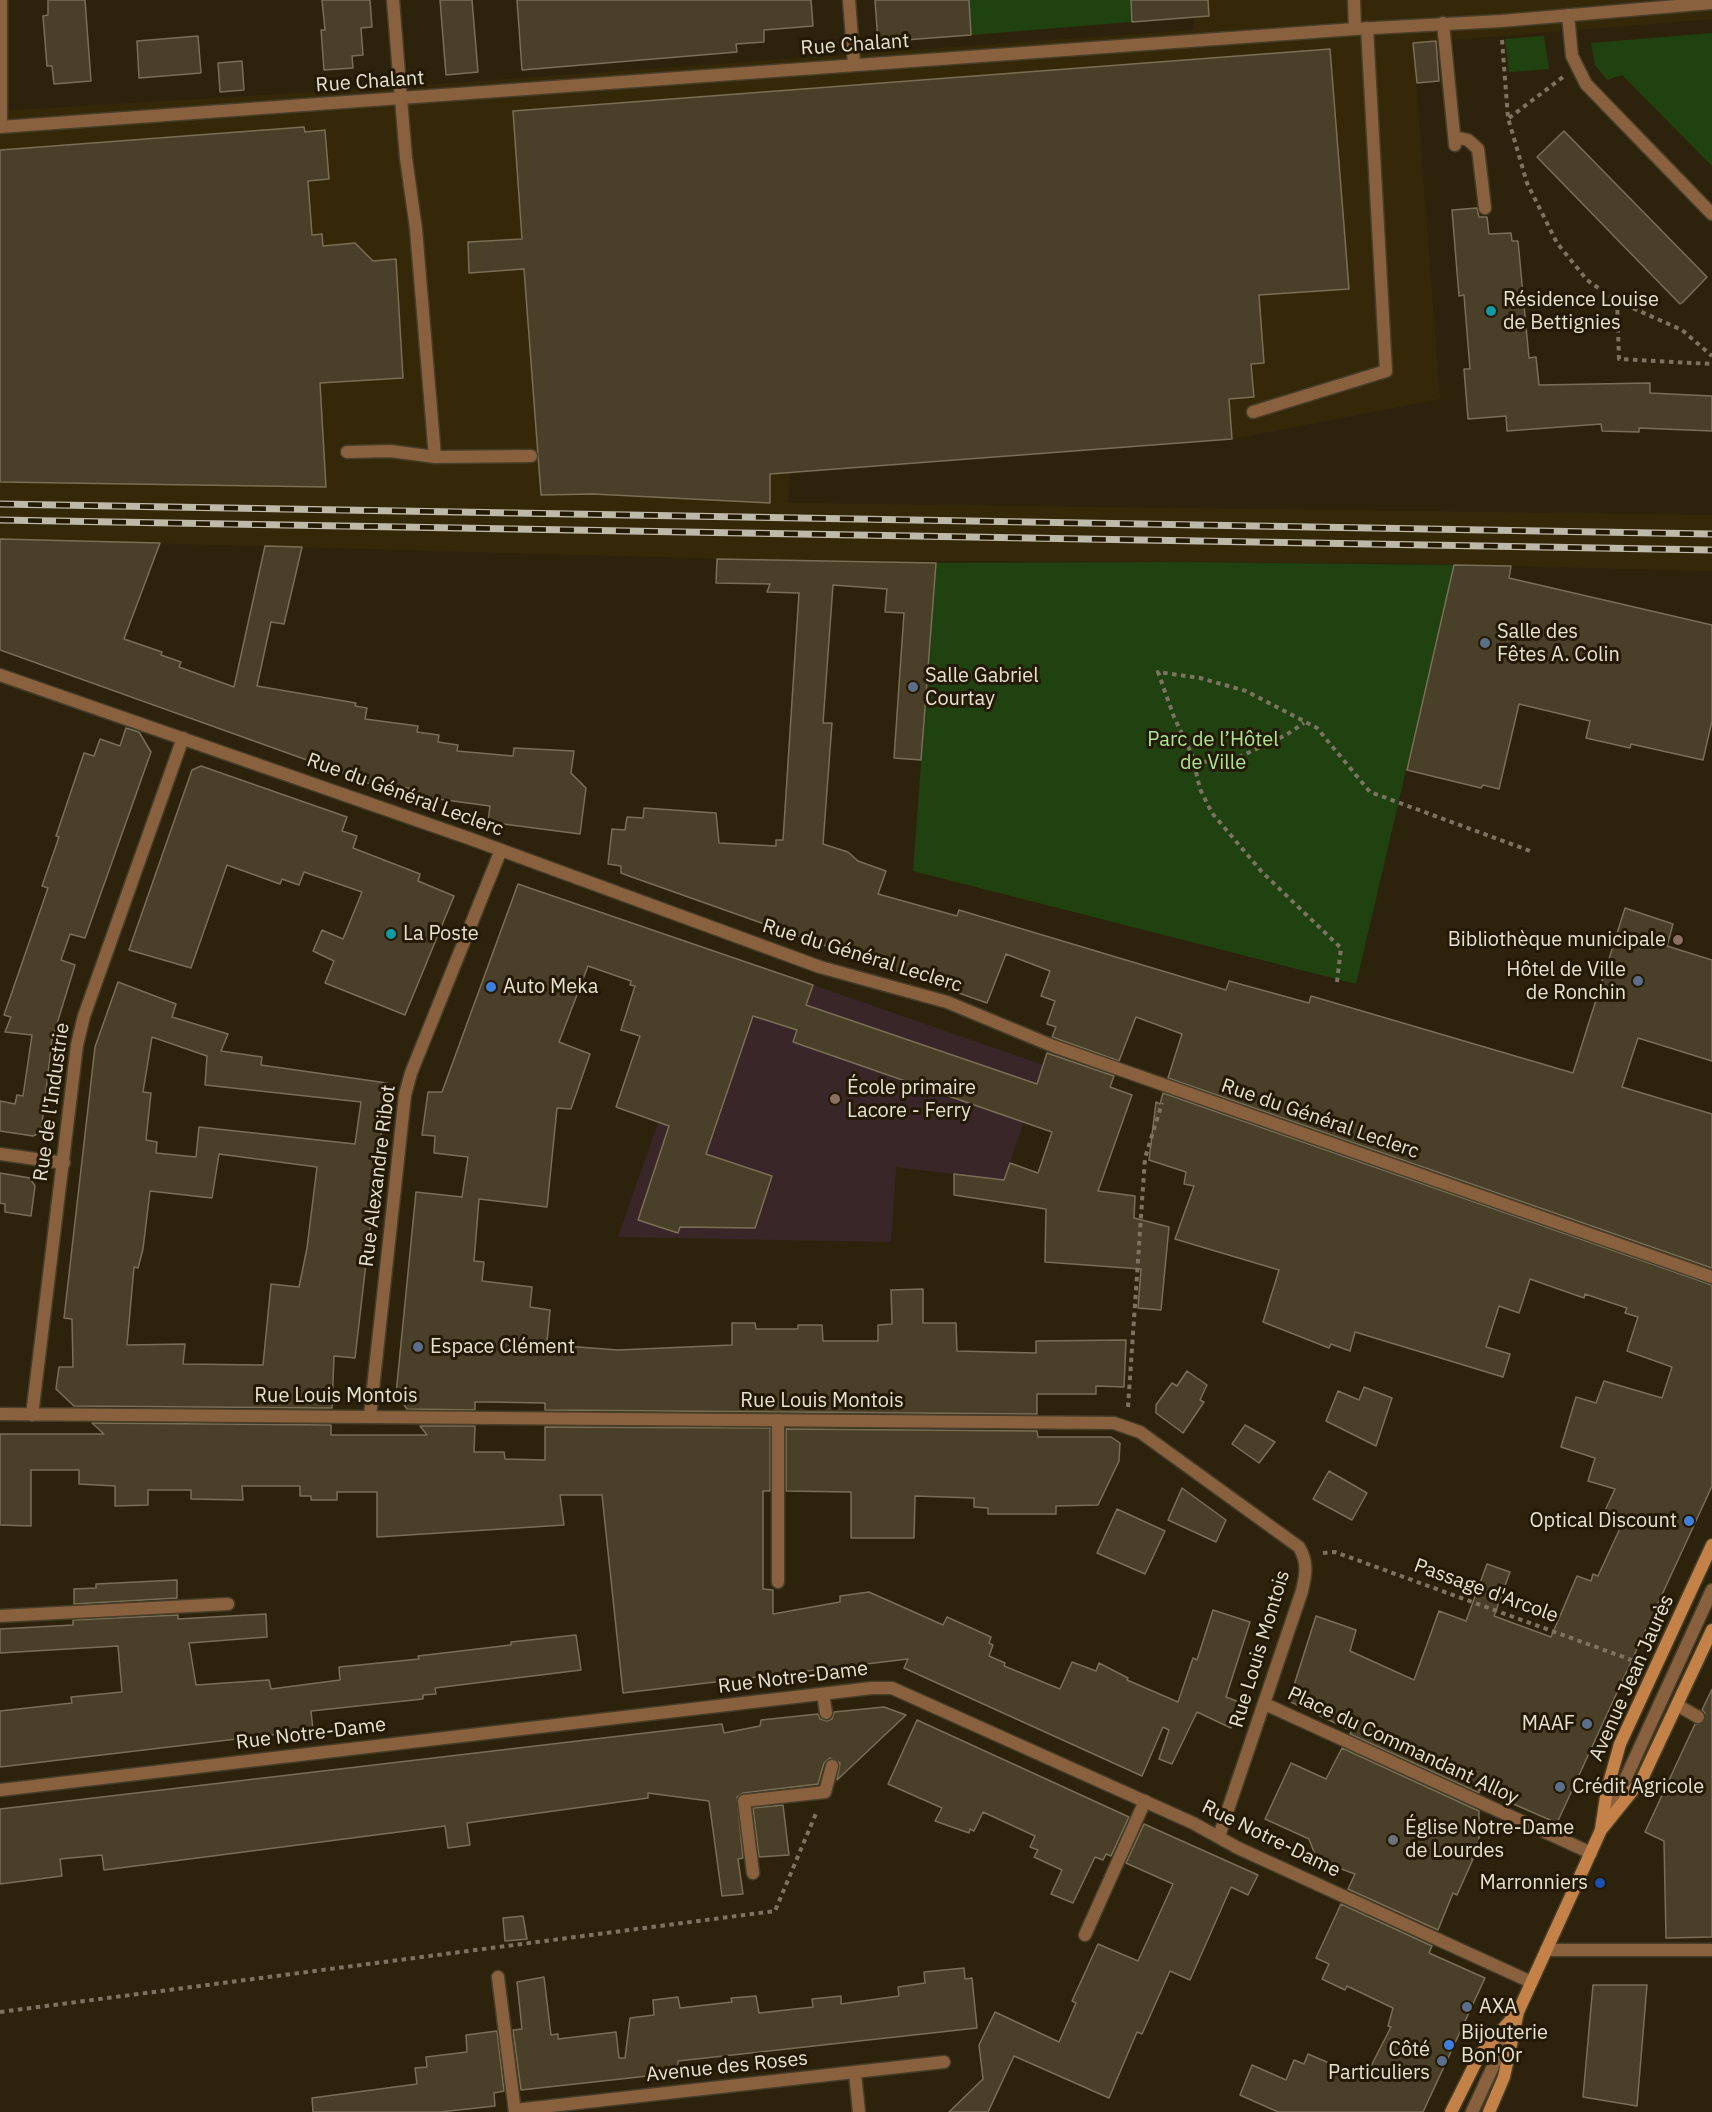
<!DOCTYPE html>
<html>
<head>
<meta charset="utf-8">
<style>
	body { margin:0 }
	canvas { display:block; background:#2d230d }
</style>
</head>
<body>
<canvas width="1712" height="2112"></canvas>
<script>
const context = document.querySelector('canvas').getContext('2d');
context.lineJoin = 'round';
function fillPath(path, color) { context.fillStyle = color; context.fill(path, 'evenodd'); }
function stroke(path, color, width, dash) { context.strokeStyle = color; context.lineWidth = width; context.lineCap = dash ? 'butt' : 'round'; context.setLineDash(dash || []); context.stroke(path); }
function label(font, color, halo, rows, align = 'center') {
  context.font = font + ' "IBM Plex Sans",sans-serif'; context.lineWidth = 6; context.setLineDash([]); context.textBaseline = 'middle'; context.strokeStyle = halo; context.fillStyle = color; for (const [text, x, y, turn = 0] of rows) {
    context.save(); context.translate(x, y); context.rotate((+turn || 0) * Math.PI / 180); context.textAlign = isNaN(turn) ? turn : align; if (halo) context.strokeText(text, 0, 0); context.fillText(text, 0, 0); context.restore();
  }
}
fillPath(new Path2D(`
	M1193,0h519v19l-299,24 27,356 -208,40 -442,34 -2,30 924,12v56l-315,-8 -627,-3 -770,-21v-428l383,-23 811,-58z`), '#352809');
fillPath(new Path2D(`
	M718,952l325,113 -39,115 -108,-13 -5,75 -273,-5z`), '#392629');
fillPath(new Path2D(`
	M969,0h162l1,22 -161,13z
	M1712,33v133l-90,-91 -15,5 -12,-15 -4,-22z
	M1544,36l5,33 -40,3 -4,-33z
	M1183,562l271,3 -98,419 -443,-113 23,-308z`), '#204110');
const building = new Path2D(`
	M48,0h37l6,81 -37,3 -2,-18h-5l-4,-50 5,-1z
	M322,0h48l2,27 -11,1 2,27 -11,1 1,12 -29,2 -3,-40h4z
	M440,0h32l6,72 -32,3z
	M517,0h294l2,26 -49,4v12l-28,2 1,8 -215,18z
	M875,0h94l2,35 -93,7z
	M1131,0h77l1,16 -77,6z
	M198,36l3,37 -62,5 -2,-37z
	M1436,41l3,40 -22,2 -4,-40z
	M1330,49l19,240 -90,6 5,68 -13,1 3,33 -25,2 3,40 -462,35v29l-177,-9 -52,1 -17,-226 -55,4 -1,-31 54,-3 -9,-128z
	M242,61l2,29 -24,2 -2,-29z
	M304,127l1,5 20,-2 4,49 -21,2 4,54 10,-1 1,12 32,-3 18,18 23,-2 7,119 -83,5 6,104 -326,-5v-332z
	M1564,131l143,146 -24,25 -3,2 -143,-147z
	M1477,208l2,9h8l2,17 22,-1 1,8h6l11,117 7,-1 3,28 111,-2v10l62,3v35l-73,-3v4l-37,-1 -1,-7 -94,7 -1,-15 -38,3 -4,-50h6l-6,-74 -5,1 -7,-86z
	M0,539l160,4 -36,96 38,13 -1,3 20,7 -2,5 55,20 31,-141 37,1 -18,77 -13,-2 -14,64 99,17 -1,3 12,2 -2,11 53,7 -1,6 22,3 -1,7 20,3 -1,6 56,5 1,-8 60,3 -3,22 15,15 -6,46 -92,-12 2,-16 -82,-11 1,-7 -50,-6 1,-3 -360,-129z
	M717,559l219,4 -15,197 -27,-2 10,-145 -19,-1 2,-23 -54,-4 -10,138h9l-9,121 25,8 10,9 28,10 -8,23 79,22 2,-6 267,80 3,-9 80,22 2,-7 262,77 52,-165 48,16 -6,22 45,14v101l-74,-23 -16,49 90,27v154l-544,-190 14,-44 -46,-17 -17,44 -67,-24 4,-10 -9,-3 8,-23 -14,-5 9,-25 -44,-17 -19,49 -358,-127 -8,-3v-7l-13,-2 4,-35 13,1 2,-13 16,1 1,-10 72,5 3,30 57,3v-6h7l16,-247 -32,-1 3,-8 -54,-1z
	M1454,565l57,1 -2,12 203,47v96l-9,39 -72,-16 -1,4 -44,-10 4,-17 -71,-17 -20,85 -16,-4 -2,3 -74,-18z
	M126,728l13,4 12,20 -66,186 -15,-4 -9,26 14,5 -23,75 -11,92 -8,4 -33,-5v-30l15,3 2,-9 6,1 9,-61 -27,-3 6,-15 -7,-2 44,-127 -6,-2 17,-49 -3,-1 28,-83 10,3 6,-17 20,7z
	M201,766l146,51 -5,14 15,5 -4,12 67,26 -2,7 36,15 -49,119 -80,-32 9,-22 -21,-10 9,-21 21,9 19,-47 -58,-20 -5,13 -17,-6 -2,5 -53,-19 -36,103 -62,-18 63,-180z
	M518,884l295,101 -7,20 231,79 10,-31 67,23 -4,11 22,8 -34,96 37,5 -1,22 35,9 -8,83 -23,-2 3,-39 -96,-7 1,-53 -92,-14v-21l50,6 6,-17 28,10 14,-41 -259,-90 4,-12 -44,-14 -47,138 66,22 -17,52 -75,-1 -2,6 -40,-13 31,-94 -53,-19 24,-71 -19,-6 14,-44 -5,-1 1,-4 -43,-15 -29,76 31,12 -19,55 -14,-1 -10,99 -68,-8 -5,62 10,1 -2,19 50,6 -2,20 20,3 -3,32h5v3l66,5 114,-5v-22h23l1,6h42v-4h24l1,16h55v-16l14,-1 -1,-34 32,-1v34h33l1,28 79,2v-12l90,-1 -2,47 -28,-1v8h-59v20l-492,-4v-7l-56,-1h-14v8l-68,-1 -11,-15 20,-202 46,5 6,-40 -34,-4 1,-17 -13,-1 6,-43h14z
	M118,982l58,22 -4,13 56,17 -7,17 41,6 -1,8 126,18 -32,275 -21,-2 -2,52 -258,-2 -18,-17 3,-22h14l-1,-48 -8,-1 31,-271zM152,1037l55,19 -2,29 156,17 -6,42 -156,-17 -3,30 -40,-4 1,-11 -11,-2 5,-47 -8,-1zM219,1154l98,13 -10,81 -8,39 -28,-3 -8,81 -80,-1 2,-20 -58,1 7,-78 4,1 5,-19 7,-58 62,7z
	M1163,1093l549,192v201l-155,337 -78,-34v4l-129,-59 2,-3 -63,-30 27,-85 40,14 -6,21 64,29 25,-69 27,10 21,-57 23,8 -16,44 57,21 26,-61 14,5 2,-7 5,2 24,-52 -19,-9 12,-26 -27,-8 7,-23 -34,-11 15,-50 20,6 8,-22 58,17 10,-31 -45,-16 11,-34 -13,-4 2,-5 -42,-14 -1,4 -54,-19 -11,34 -20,-7 -13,41 24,7 -7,23 -148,-45 -5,19 -19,-7 -2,4 -66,-26 16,-52 -104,-31 19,-53 -10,-2 2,-12 -37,-12 7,-58 4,2z
	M0,1173l30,5 5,8 -4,30 -26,-4v-8l-5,-1z
	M1187,1371l20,14 -7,15 4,2 -21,31 -27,-20v-8l16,-22 5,3z
	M1364,1387l28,11 -16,48 -50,-25 12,-30 21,9z
	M92,1423l239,2v10h96l-7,-9h55l-1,26h30l1,7 40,1v-33l225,1v63h-7v98l10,1v24l67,-12v-6l29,-4 74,33 4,-8 44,20 -2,6 4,2 -4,11 16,7 -1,3 56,23 12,-27 24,9 3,-8 29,15 -1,2 51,22 15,-44 4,2 16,-50 37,12 -24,75 13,5 -8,26 -34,-16 -25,52 -13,-5 10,-29 -6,-3 -21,49 -238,-108 4,-9 -285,34 -21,-198h-42l4,30 -187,12v-45h-40v8h-26v-4h-11v-10h-58l1,14 -52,-1v-9h-43v15l-33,1v-20l-36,-2v-14h-48v56l-31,-1v-91h104z
	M1245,1425l30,17 -16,21 -27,-19z
	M786,1429l251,2 1,6h73l9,6 -1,18 -21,44 -42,1v8h-68v-6l-14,-1v-9l-59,-2 -1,42h-63v-46l-65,-1z
	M1329,1471l38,22 -15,27 -39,-21z
	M1182,1488l44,32 -10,22 -48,-22z
	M1117,1509l48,22 -20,43 -48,-21z
	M177,1580v18l-103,6v-15l22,-1v-4z
	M266,1614l1,23 -78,6 7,42 73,-5 2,9 69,-9 -1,-13 80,-8 -1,-3 93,-11v-3l65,-7 5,35 -146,18 1,6 -13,1v4l-112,12 2,19 -313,37v-56l72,-8 -1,-6 51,-5 -4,-46 -118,7v-24l73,-4v-5l105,-5v4z
	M1712,1689v248l-46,1 -2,-97 -19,-9 50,-108h7l3,-3v-8l-3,-3z
	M884,1707l22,8 -69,65 3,-17 -10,-5 -6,5 -6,21 -75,9 -6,4 6,61 -5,1 5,35 -21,2 -13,-95 -61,-8v5l-181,25 3,22 -22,3 -3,-22 -341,44 -2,-15 -42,4 2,17 -62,8v-75l722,-85 2,9 36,-7 1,-6 57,-6 2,5 7,2 5,-2 2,-7z
	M917,1720l212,97 -18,39 -5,-2 -3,6 -8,-3 -22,46 -22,-9 11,-24 -28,-13 4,-7 -8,-3 5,-11 -52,-24 -9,19 -4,-2 -1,4 -34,-12 7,-13 -54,-24z
	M1342,1748l137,63v28l-9,19 3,1 -16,36 -4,-2 -15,37 -90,-41 7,-15 -38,-14 -8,-21 -44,-20 26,-56 35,16z
	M783,1805l6,50 -30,2 -6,-49z
	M1144,1824l114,51 -10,20 -17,-8 -41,93 -20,-9 -28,63 -5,-2 -28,66 -95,-42 -26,56h-39l34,-33 -4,-34 16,-33 64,30 17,-39 -4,-2 26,-57 40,17 35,-77 -47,-21z
	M1341,1904l91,42 -3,7 56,25 -62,134h-145l-38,-17 12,-30 34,15 8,-20 10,4 4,-10 42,18 21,-6 20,-39 -3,-1 5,-18 -46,-22 -2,4 -23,-11 7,-15 -13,-6z
	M523,1916l4,23 -22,2 -2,-23z
	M964,1968l1,11 7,-1 5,50 -299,33v11l-3,1 -154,17 -8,-60 9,-1 -5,-47 27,-5 7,58 7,-1v5l58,-7 3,26h6l5,-40 24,-3 -1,-15 25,-3 2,11 52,-6 -1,-4 25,-2 3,17 54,-6 -1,-8 29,-3v8l58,-8 -1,-9 27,-4 -1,-11z
	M1593,1985h54l-10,121 -54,-9z
	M497,2031l7,60 -10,2 1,13 -55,6h-127l-1,-14 105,-14 -2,-16 12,-1 -1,-10 41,-5 -1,-17z`);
fillPath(building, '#4a3f29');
stroke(building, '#7a6f56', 1.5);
stroke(new Path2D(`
	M1698,1717l14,7`), '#49402b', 12, [12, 6]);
const service = new Path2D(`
	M1354,0l1,29
	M1443,23l12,122
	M401,99l5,59 10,71 19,228
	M1455,137l13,3 10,9 7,59
	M1253,412l133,-41 -19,-343
	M347,452l43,-1 45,6 96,-1
	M778,1420v162
	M0,1616l228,-12
	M823,1694l3,19
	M1606,1821l106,-231
	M753,1873l-9,-72 81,-9 7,-26
	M1085,1935l60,-134
	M1546,1950h166
	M1472,2112l41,-89`);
const pedestrian = new Path2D(`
	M1677,1705l21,12`);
const minor = new Path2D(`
	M393,0l8,99
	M849,0l5,64
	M1568,15l4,41 14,28 126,130
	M0,127l1355,-98 146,-8 211,-18
	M1,127v-127
	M0,675l471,164 349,128 127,35 106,44 659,231
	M0,1154l64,9
	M0,1414l1114,9 26,9 159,115c9,15 7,27 3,44l-83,245
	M32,1415l45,-370 7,-29 99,-278
	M370,1416l35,-321 6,-22 90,-223
	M1265,1704l326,149
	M0,1790l872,-102h20l301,135 45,25 293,134
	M498,1977l17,135
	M855,2073l4,39
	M515,2110l429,-48`);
const secondary = new Path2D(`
	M1601,1829l6,-39 13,-46 92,-199
	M1451,2112l28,-56 38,-43
	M1489,2112l15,-35 14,-65 68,-149 15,-33 41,-51 70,-149`);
stroke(service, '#473e29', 15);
stroke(pedestrian, '#473e29', 15);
stroke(minor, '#473e29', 15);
stroke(secondary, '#473e29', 15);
stroke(new Path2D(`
	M1502,40l6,78 19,65 30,60 30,37 30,21 65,29 30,26
	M1509,118l54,-41
	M1617,301l2,58 93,5
	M1194,763l43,-5 49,-23 18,-12
	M1337,982l4,-34 -79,-76 -50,-59 -12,-24 -8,-34 -18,-38 -16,-45 42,6 46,13 71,37 53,64 163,60
	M1128,1407l17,-249 17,-55
	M1323,1553l12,-1 302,110
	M0,2012l775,-101 42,-100`), '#7c7461', 4, [4.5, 4.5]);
stroke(service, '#8a613e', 12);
stroke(pedestrian, '#8a613e', 12);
stroke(minor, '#8a613e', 12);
stroke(secondary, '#c48148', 12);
const rail = new Path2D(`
	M0,504l1712,30
	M0,520l1712,30`);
stroke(rail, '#bfb9a9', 7);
stroke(rail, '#241a04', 4.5, [14]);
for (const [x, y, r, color] of [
	[1491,311,6,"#0f9aa8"],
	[1485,643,6,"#5c6f8a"],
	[913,687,6,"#5c6f8a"],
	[391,934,6,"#0f9aa8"],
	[1678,940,6,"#8d6e63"],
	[1638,981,6,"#5c6f8a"],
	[491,987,6,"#3f7fe0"],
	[835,1099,6,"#8d6e63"],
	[418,1347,6,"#5c6f8a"],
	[1689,1521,6,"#3f7fe0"],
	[1587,1724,6,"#5c6f8a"],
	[1560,1787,6,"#5c6f8a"],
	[1393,1840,6,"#6b7280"],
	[1600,1883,6,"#1a4fb4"],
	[1467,2007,6,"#5c6f8a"],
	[1449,2045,6,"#3f7fe0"],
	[1442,2061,6,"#5c6f8a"]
]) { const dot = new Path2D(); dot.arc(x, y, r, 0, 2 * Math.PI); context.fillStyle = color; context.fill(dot); stroke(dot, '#241a04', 2); }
label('20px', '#e7e1d3', '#241a04', [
	["Rue Chalant",855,45,-4],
	["Rue Chalant",370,82,-4],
	["Rue du Général Leclerc",405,795,20],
	["Rue du Général Leclerc",862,956,17],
	["Rue de l'Industrie",52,1102,-82],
	["Rue du Général Leclerc",1320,1119,19],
	["Rue Alexandre Ribot",378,1176,-83],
	["Rue Louis Montois",336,1396],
	["Rue Louis Montois",822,1401],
	["Passage d'Arcole",1486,1591,20],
	["Rue Louis Montois",1260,1649,-73],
	["Rue Notre-Dame",793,1678,-7],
	["Avenue Jean Jaurès",1632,1678,-66],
	["Rue Notre-Dame",311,1734,-7],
	["Place du Commandant Alloy",1403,1746,25],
	["Rue Notre-Dame",1271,1839,26],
	["Avenue des Roses",727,2067,-6]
]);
label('20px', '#e7e1d3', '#241a04', [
	["Résidence Louise",1503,300],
	["de Bettignies",1503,323],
	["Salle des",1497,632],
	["Fêtes A. Colin",1497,655],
	["Salle Gabriel",925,676],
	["Courtay",925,699],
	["La Poste",403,934],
	["Bibliothèque municipale",1666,940,"right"],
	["Hôtel de Ville",1626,970,"right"],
	["de Ronchin",1626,993,"right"],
	["Auto Meka",503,987],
	["École primaire",847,1088],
	["Lacore - Ferry",847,1111],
	["Espace Clément",430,1347],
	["Optical Discount",1677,1521,"right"],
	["MAAF",1575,1724,"right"],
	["Crédit Agricole",1572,1787],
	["Église Notre-Dame",1405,1828],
	["de Lourdes",1405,1851],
	["Marronniers",1588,1883,"right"],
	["AXA",1479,2007],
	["Bijouterie",1461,2033],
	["Bon'Or",1461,2056],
	["Côté",1430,2050,"right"],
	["Particuliers",1430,2073,"right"]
], 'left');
label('20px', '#a9e790', '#241a04', [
	["Parc de l’Hôtel",1213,740],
	["de Ville",1213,763]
]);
</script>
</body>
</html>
